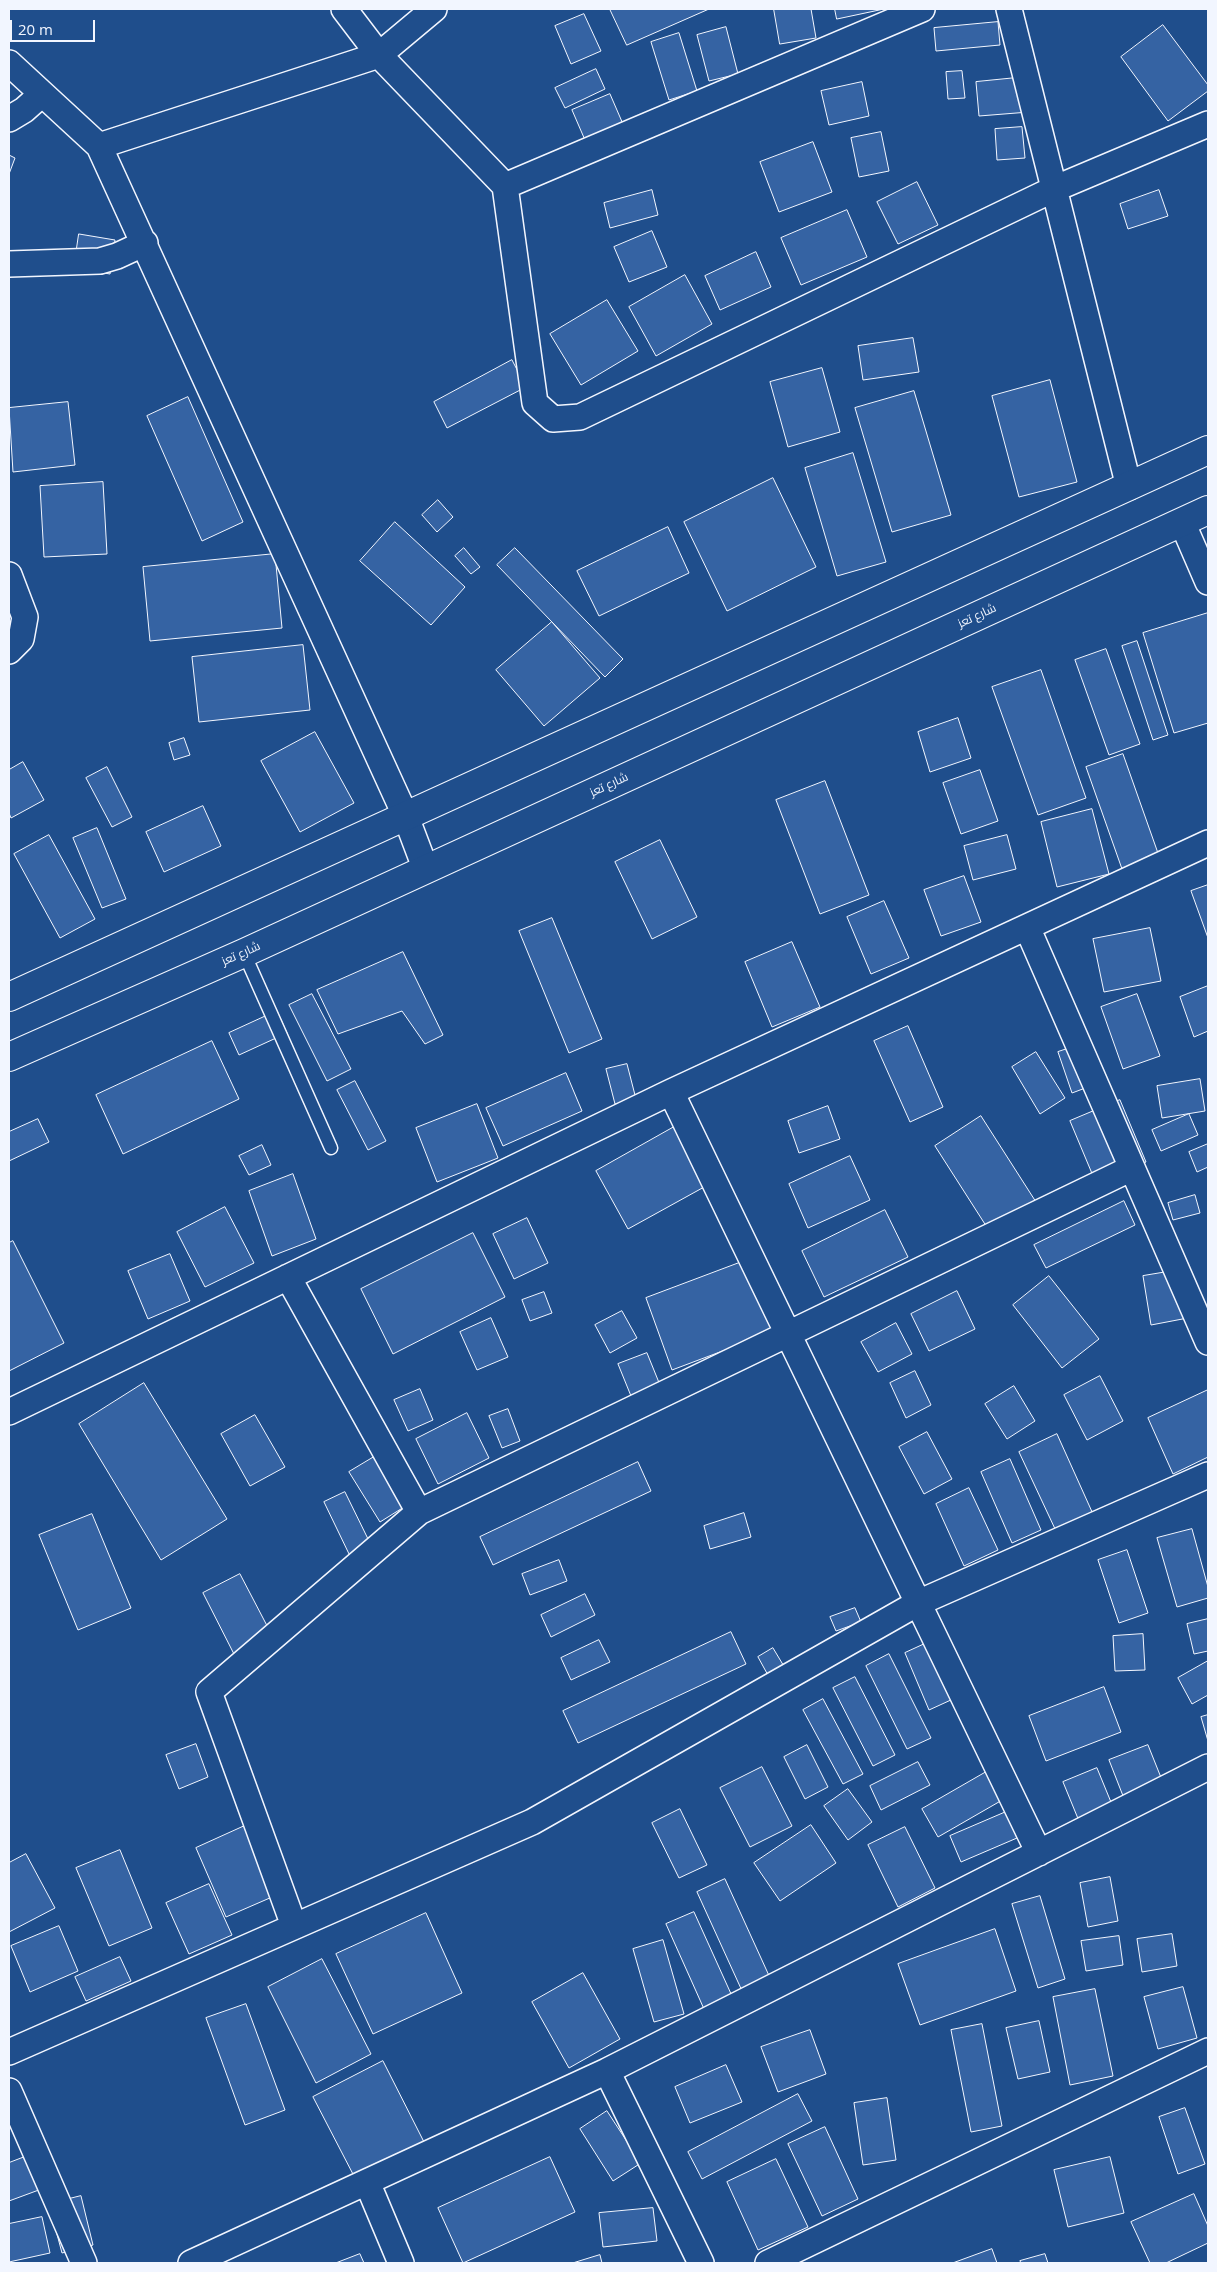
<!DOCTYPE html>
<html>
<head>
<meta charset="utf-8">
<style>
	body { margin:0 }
	#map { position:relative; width:1217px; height:2272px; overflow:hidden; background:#1f4e8c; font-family:"Open Sans",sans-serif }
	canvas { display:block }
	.frame { position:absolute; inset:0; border:10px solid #f2f6ff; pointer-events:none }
	.scale { position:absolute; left:10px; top:20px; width:85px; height:22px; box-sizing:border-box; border:2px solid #f2f6ff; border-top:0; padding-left:6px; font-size:15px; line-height:18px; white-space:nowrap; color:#f2f6ff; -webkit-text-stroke:4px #1f4e8c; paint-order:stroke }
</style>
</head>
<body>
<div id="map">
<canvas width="1217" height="2272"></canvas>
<div class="frame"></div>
<div class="scale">20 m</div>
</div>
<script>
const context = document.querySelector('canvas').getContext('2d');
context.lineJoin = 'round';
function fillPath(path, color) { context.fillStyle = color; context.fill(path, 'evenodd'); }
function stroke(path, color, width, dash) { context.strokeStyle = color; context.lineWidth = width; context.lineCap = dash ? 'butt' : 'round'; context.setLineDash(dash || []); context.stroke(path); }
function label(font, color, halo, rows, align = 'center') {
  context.font = font + ' "Open Sans",Cairo,sans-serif'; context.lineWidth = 4; context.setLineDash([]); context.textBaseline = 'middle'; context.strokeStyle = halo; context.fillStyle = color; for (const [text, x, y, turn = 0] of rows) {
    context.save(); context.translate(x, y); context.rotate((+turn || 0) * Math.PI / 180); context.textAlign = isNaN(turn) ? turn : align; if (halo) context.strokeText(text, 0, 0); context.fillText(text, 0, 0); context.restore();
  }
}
const building = new Path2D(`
	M610,9h99l-82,36z
	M774,9h37l5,29 -36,6z
	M835,9h49l-47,10z
	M584,14l17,37 -30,13 -16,-38z
	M998,22l2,23 -64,6 -2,-23z
	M1163,25l45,60v6l-40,30 -47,-64z
	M726,27l12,47 -29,7 -12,-46z
	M679,33l18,58 -28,9 -18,-58z
	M596,69l9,20 -40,19 -10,-20z
	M962,71l3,27 -17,1 -2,-27z
	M1026,77l3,35 -50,4 -3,-34z
	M862,82l7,34 -40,9 -8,-34z
	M610,94l16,37 -38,16 -16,-37z
	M1022,127l3,31 -28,2 -2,-31z
	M881,132l8,39 -30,6 -8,-39z
	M813,142l19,50 -53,20 -19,-50z
	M9,155l6,3 -6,16z
	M917,182l21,43 -40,19 -21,-42z
	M652,190l6,25 -48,13 -6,-25z
	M1159,190l9,26 -40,13 -8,-25z
	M847,210l20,47 -66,28 -20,-47z
	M652,231l15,36 -38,15 -15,-35z
	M79,234l36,6 -5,34 -36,-6z
	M756,252l15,35 -51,23 -15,-34z
	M685,275l27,49 -56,32 -27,-49z
	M607,300l31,51 -57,34 -31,-51z
	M913,338l6,34 -56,8 -5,-34z
	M512,360l14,27 -79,41 -13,-26z
	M822,368l18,64 -52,15 -18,-65z
	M1050,380l27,102 -58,15 -27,-101z
	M914,391l37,124 -59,17 -37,-124z
	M188,397l55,125 -41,19 -55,-125z
	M68,402l7,63 -62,7 -4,-64z
	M853,453l33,109 -49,14 -32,-108z
	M773,478l43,89 -89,44 -43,-89z
	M103,482l4,72 -63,3 -4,-71z
	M438,500l15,17 -16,15 -15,-17z
	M395,522l70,65 -34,38 -71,-64z
	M668,527l21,46 -90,43 -22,-45z
	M464,548l16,19 -9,7 -16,-18z
	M515,548l108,111 -18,18 -108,-112z
	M275,554l7,74 -132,13 -7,-74z
	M1208,613v110l-34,10 -31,-100z
	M552,622l48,56 -56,48 -48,-56z
	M1137,641l31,94 -15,5 -31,-94z
	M303,645l7,65 -111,12 -7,-65z
	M1106,649l34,95 -31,11 -34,-95z
	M1041,670l45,128 -48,17 -46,-128z
	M958,718l13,40 -41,14 -12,-40z
	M315,732l39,71 -54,29 -39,-71z
	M184,738l6,17 -16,5 -5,-17z
	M1123,754l36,102 -37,13 -36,-102z
	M23,762l21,38 -33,18 -2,-5v-43z
	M107,767l25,50 -20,10 -26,-49z
	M980,770l18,51 -37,13 -18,-51z
	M825,781l44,114 -49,19 -44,-114z
	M203,806l18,40 -57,26 -18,-40z
	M1092,809l17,65 -52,13 -16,-65z
	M97,828l29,71 -24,9 -29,-70z
	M49,835l46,84 -35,19 -46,-84z
	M1007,835l9,34 -43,11 -9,-34z
	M660,840l37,77 -45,22 -37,-77z
	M964,876l17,46 -40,14 -17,-46z
	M1208,885v53l-17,-47z
	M884,901l25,57 -38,16 -24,-57z
	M552,918l50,121 -33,14 -50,-122z
	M1150,928l11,53 -57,11 -11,-53z
	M792,942l28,65 -48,20 -27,-65z
	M403,952l40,83 -18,9 -23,-33 -64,23 -21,-44z
	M1208,986v45l-14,6 -14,-40z
	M312,994l39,75 -24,12 -38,-76z
	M1137,994l23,62 -37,13 -22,-62z
	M277,1011l10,22 -48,22 -10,-22z
	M908,1026l35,81 -33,15 -36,-81z
	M212,1041l27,58 -116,55 -27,-59z
	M1073,1047l15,40 -16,6 -14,-41z
	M1036,1052l29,46 -25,16 -28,-47z
	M627,1064l9,35 -21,5 -9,-35z
	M566,1073l16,38 -79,35 -17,-38z
	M1200,1079l5,32 -43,7 -5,-32z
	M355,1081l31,60 -18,9 -31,-60z
	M1120,1100l26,62 -50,21 -26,-62z
	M477,1104l21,54 -61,24 -21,-54z
	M828,1106l12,33 -41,14 -11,-32z
	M1189,1114l9,21 -37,16 -9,-21z
	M981,1116l55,86 -46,30 -55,-86z
	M38,1119l11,23 -40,19v-29z
	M683,1122l32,59 -87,48 -32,-58z
	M1208,1144v23l-11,5 -8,-20z
	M262,1145l9,20 -22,10 -10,-19z
	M850,1156l20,44 -62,28 -19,-44z
	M293,1174l23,65 -44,17 -23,-65z
	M1195,1195l5,18 -27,7 -5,-17z
	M1124,1201l11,24 -89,43 -12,-23z
	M225,1207l29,56 -49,24 -28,-55z
	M885,1210l23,47 -84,40 -22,-46z
	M527,1218l21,45 -34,16 -21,-45z
	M473,1233l32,64 -112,57 -32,-65z
	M13,1241l51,102 -55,28v-128z
	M170,1254l20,47 -42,18 -20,-48z
	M763,1254l26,72 -117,44 -26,-72z
	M1185,1269l8,48 -42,8 -8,-49z
	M1049,1276l50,63 -37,29 -49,-63z
	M957,1291l18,38 -46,22 -18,-37z
	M544,1292l8,21 -22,8 -8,-21z
	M622,1311l15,27 -27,15 -15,-28z
	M491,1318l17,39 -31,13 -17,-38z
	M896,1323l16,31 -34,18 -17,-30z
	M647,1353l13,32 -29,11 -13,-32z
	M915,1371l16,34 -25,13 -16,-35z
	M1100,1376l23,45 -36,19 -23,-45z
	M144,1383l83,136 -66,41 -82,-136z
	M1014,1386l21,35 -28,18 -22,-35z
	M420,1389l13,31 -25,11 -14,-31z
	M1208,1390v67l-35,17 -25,-56z
	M508,1409l12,32 -18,7 -13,-32z
	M467,1413l22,45 -51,26 -22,-45z
	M255,1415l30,52 -35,19 -29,-52z
	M927,1432l25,47 -28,15 -25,-47z
	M1057,1434l36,80 -37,17 -37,-79z
	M374,1457l30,50 -24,15 -31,-50z
	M1010,1459l31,71 -29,13 -31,-71z
	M638,1462l13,29 -158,74 -13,-28z
	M969,1488l29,62 -34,16 -28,-62z
	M345,1492l26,53 -21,11 -26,-54z
	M744,1513l7,24 -41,12 -6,-23z
	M92,1514l39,94 -53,22 -39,-95z
	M1192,1529l16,58v11l-31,9 -20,-69z
	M1127,1550l21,63 -29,10 -21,-63z
	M559,1560l8,21 -37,14 -8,-21z
	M240,1574l35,67 -38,19 -34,-67z
	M585,1594l10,21 -44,22 -10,-22z
	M855,1608l6,14 -25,9 -6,-14z
	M1208,1619v32l-14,3 -7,-30z
	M731,1632l15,32 -168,79 -15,-32z
	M1143,1634l2,36 -30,1 -2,-35z
	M940,1637l24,57 -35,16 -24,-57z
	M599,1640l11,22 -39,18 -10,-22z
	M773,1648l12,20 -16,9 -11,-20z
	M889,1654l42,84 -24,11 -41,-83z
	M1208,1661v34l-16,9 -14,-26z
	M855,1677l40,78 -22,11 -40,-78z
	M1104,1687l17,45 -75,29 -17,-45z
	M823,1699l40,75 -20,10 -40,-74z
	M1208,1715v26l-7,-24z
	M196,1744l12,33 -29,12 -13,-34z
	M807,1745l21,42 -23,12 -21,-42z
	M1148,1745l16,40 -39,16 -16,-41z
	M918,1762l12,23 -49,25 -11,-24z
	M762,1767l30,59 -42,21 -30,-59z
	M1097,1768l16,39 -34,14 -16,-39z
	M988,1771l16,28 -66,38 -16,-28z
	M848,1789l24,33 -24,18 -24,-34z
	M680,1809l27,56 -28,13 -27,-55z
	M1006,1812l11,26 -56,24 -11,-26z
	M249,1824l30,70 -53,23 -30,-69z
	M811,1825l25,38 -56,38 -26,-38z
	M905,1827l30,61 -37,19 -30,-62z
	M120,1850l32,78 -43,18 -33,-78z
	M26,1854l29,54 -46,24v-69z
	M1110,1877l8,44 -30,6 -8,-44z
	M725,1879l46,101 -28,13 -46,-101z
	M209,1884l23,51 -43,19 -23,-51z
	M1040,1896l25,83 -27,9 -26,-84z
	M694,1912l38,84 -28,13 -38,-85z
	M426,1913l36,80 -89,41 -37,-80z
	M59,1926l19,45 -48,21 -19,-46z
	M995,1929l21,62 -96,34 -22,-61z
	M1172,1934l5,32 -35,6 -5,-33z
	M1119,1936l4,29 -37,6 -5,-30z
	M663,1940l21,74 -30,8 -21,-73z
	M120,1957l11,24 -45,20 -11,-24z
	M322,1959l49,95 -55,29 -48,-96z
	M583,1973l37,66 -51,29 -37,-66z
	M1183,1987l14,51 -39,11 -14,-52z
	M1095,1989l18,87 -43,9 -17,-88z
	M246,2004l39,106 -40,15 -39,-107z
	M1039,2021l11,51 -32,7 -12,-51z
	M982,2024l20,102 -31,6 -20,-102z
	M810,2030l16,44 -48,18 -17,-45z
	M383,2061l41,81 -69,36 -42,-81z
	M726,2065l16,37 -52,21 -15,-36z
	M798,2094l14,27 -110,58 -14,-27z
	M887,2098l9,62 -33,5 -9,-62z
	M1185,2108l20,56 -27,10 -19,-57z
	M607,2111l34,52 -28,18 -33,-52z
	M825,2127l33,72 -36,17 -34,-72z
	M43,2150l12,34 -46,17v-38z
	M550,2157l25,55 -112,51 -25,-55z
	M1110,2157l14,56 -56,14 -14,-57z
	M776,2159l32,68 -50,23 -31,-68z
	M1194,2194l14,32v17l-42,20h-16l-19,-41z
	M81,2196l12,49 -31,8 -13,-49z
	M653,2208l4,33 -54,6 -4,-34z
	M42,2217l8,36 -41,9v-38z
	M992,2249l5,14h-44z
	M360,2254l4,9h-28z
	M1045,2254l3,9h-27l-1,-2z
	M600,2255l2,8h-29z`);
fillPath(building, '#3563a3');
stroke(building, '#f2f6ff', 1);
const service = new Path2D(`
	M244,953l87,195`);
const minor = new Path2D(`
	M344,9l35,46 126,131 30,217 18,16 27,-2 474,-228 154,-65
	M1009,9l120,478
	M9,63l90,83 307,671 20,53
	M9,119l15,-9 18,-16
	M99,146l280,-91 55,-46
	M505,186l417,-177
	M9,264l91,-3 17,-5 28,-13
	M1182,522l26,60
	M9,575l16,42 -4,22 -12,12
	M1027,927l181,415
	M671,1092l368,761
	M288,1277l131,235
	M9,1412l662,-320 537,-249
	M294,1926l-85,-234 210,-180 713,-344
	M9,2052l523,-230 386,-219 290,-128
	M607,2071l94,192
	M9,2091l75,172
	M367,2182l34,81
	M191,2263l416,-192 601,-304
	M768,2263l440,-212`);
const trunk = new Path2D(`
	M9,997l1199,-547
	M9,1057l235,-104 964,-443`);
stroke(service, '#f2f6ff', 15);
stroke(minor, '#f2f6ff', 28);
stroke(trunk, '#f2f6ff', 30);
stroke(service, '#1f4e8c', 12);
stroke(minor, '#1f4e8c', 25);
stroke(trunk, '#1f4e8c', 28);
label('12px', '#f2f6ff', '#1f4e8c', [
	["شارع تعز",977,616,-25],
	["شارع تعز",609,785,-25],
	["شارع تعز",241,954,-24]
]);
</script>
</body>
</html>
